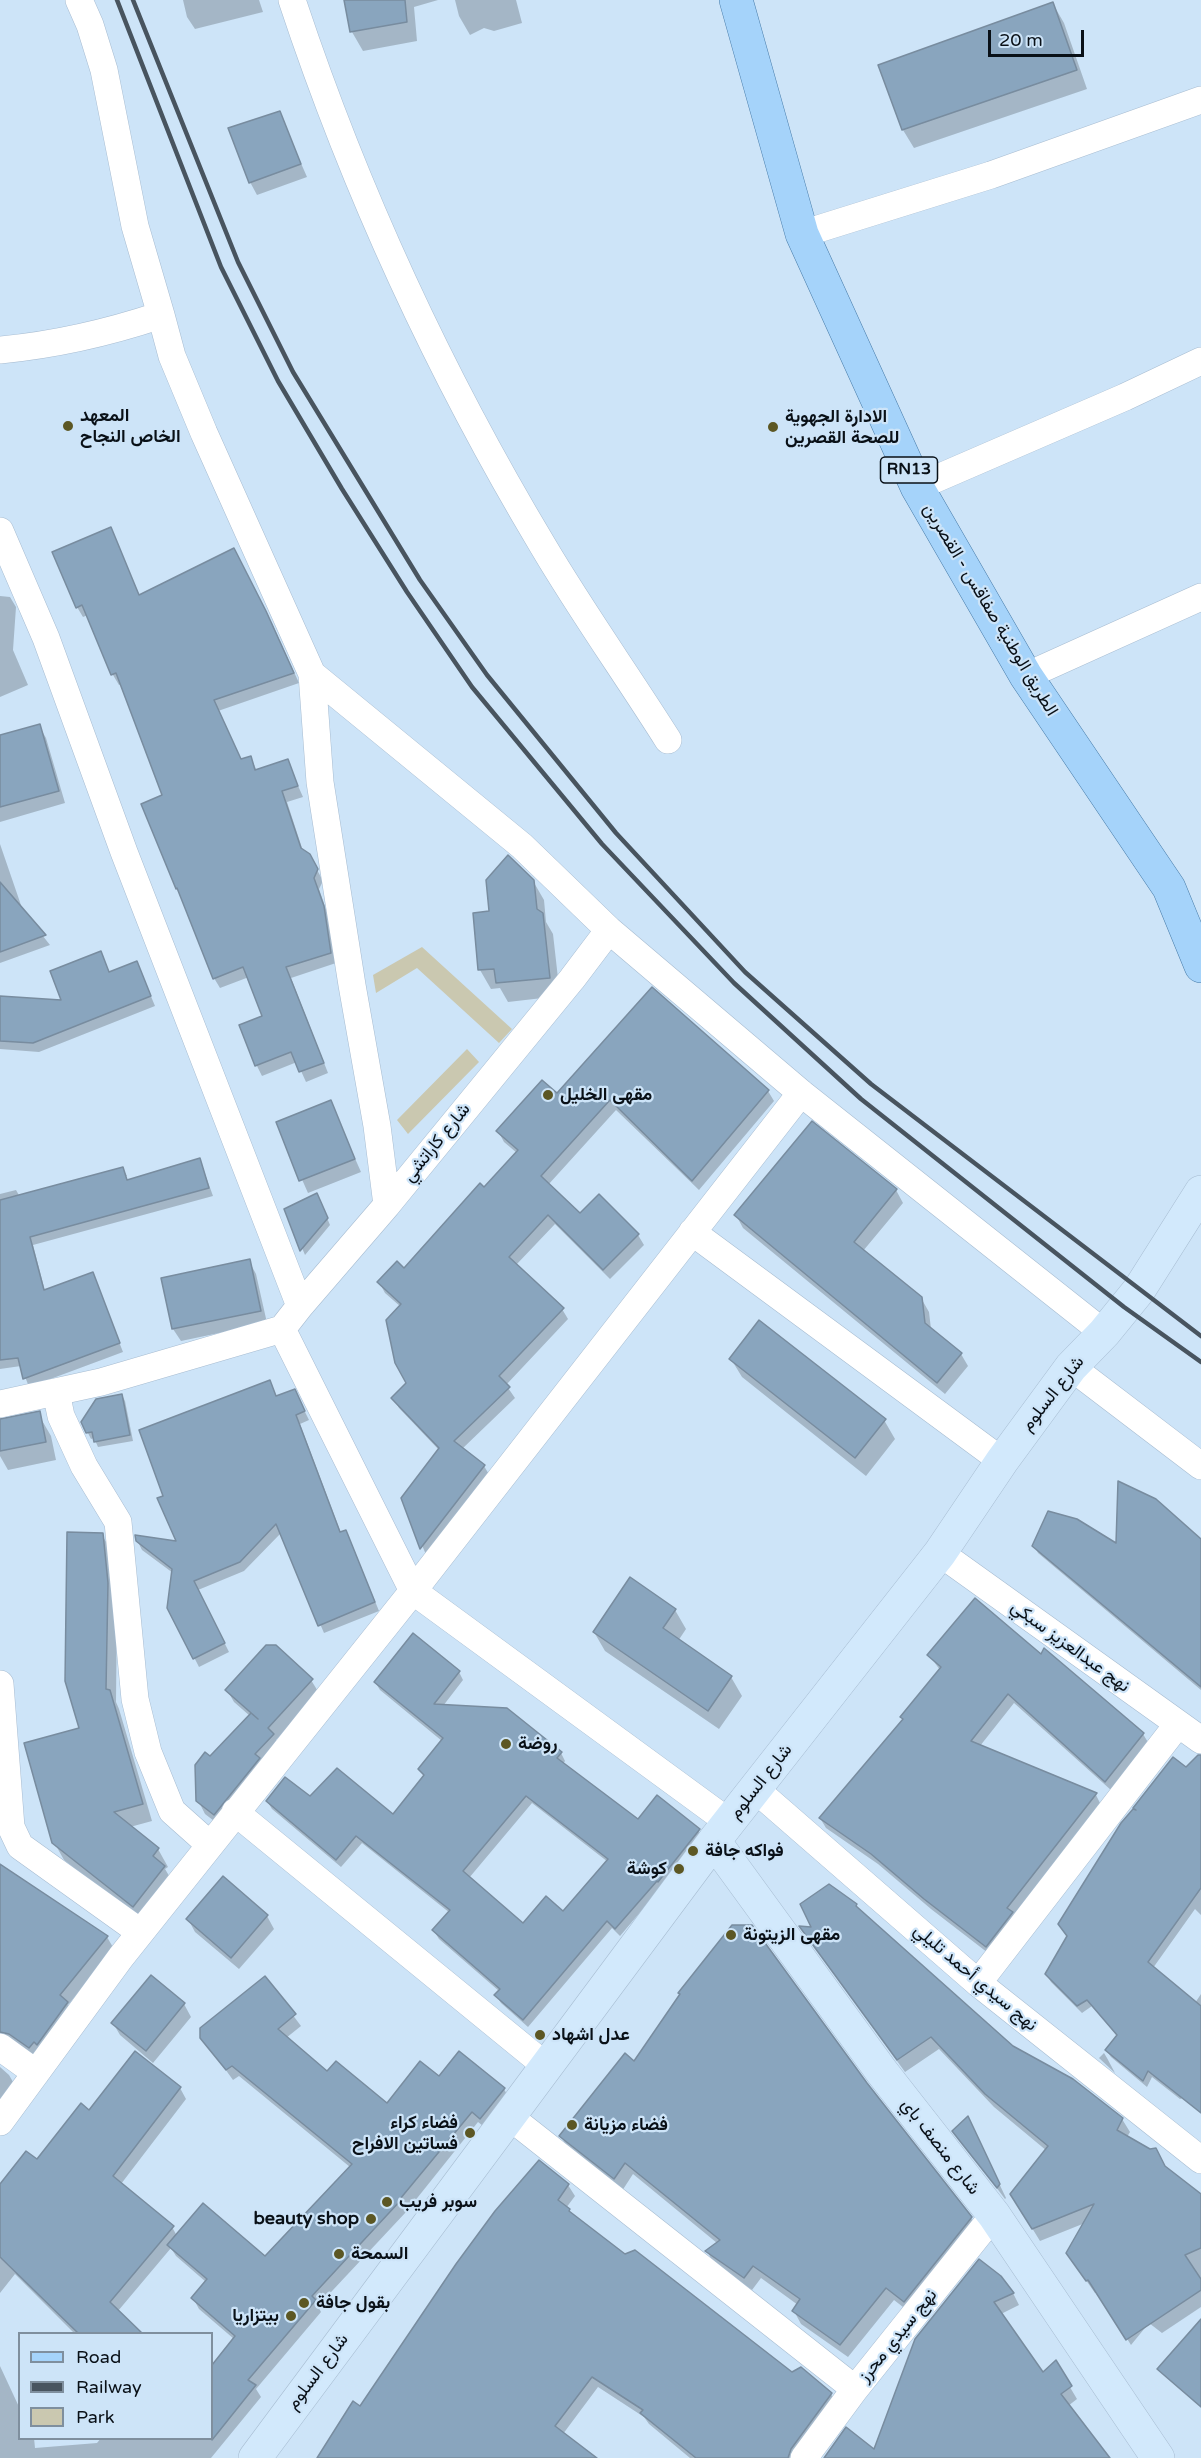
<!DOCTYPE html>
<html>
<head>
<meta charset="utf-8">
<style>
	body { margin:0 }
	#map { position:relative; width:1201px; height:2458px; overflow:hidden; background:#cde4f8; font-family:"Varela Round",sans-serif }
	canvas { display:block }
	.legend { position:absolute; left:18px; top:2332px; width:195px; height:108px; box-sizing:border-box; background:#cde4f8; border:2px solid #7f8f9e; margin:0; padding:8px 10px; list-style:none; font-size:18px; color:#091017 }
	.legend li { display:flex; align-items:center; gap:12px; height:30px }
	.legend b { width:30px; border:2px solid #7f8f9e }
	.scale { position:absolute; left:988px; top:30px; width:96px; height:27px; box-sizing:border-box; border:3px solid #091017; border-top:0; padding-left:8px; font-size:18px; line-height:21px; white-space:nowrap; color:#091017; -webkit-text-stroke:4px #cde4f8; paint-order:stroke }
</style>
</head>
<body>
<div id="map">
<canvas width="1201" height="2458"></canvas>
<ul class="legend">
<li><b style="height:8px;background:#a5d3fa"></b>Road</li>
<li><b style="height:8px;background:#48545f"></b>Railway</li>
<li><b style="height:16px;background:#cac8b0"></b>Park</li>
</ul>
<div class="scale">20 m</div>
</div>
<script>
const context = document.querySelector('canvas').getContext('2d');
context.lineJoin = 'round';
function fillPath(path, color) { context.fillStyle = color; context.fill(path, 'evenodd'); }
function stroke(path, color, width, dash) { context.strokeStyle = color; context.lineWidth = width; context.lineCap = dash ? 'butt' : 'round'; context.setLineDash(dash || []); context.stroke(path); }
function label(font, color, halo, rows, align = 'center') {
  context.font = font + ' "Varela Round",Vazirmatn,sans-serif'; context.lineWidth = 4.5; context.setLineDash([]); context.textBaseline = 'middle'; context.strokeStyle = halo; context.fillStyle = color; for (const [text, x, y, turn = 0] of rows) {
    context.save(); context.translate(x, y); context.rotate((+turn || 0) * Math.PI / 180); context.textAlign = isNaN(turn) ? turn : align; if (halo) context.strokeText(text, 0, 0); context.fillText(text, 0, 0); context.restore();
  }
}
fillPath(new Path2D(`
	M422,947l90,82 -13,14 -82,-75 -41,25 -3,-18z
	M467,1049l12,13 -71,72 -11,-14z`), '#cac8b0');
fillPath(new Path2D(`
	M183,0h76l4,12 -68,17 -8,-12z
	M345,0h93l-24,7 3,34 -54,10 -11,-19z
	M455,0h61l6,23 -28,8 -10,-3 -14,7 -11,-19z
	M1053,4l11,19 23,66 -173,59 -11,-18z
	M279,113l28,64 -50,18 -7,-13z
	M110,529l30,67 99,-36 33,63 27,60 -81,28 23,50 10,-3 6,13 30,-10 16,36 -16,5 16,49 12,15 8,15 -4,8 10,29 7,45 -45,15 37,95 -22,9 -9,-20 -35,14 -5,-10 -16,-40 23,-9 -15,-40 -29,11 -6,-10 -31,-80 -6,-10 -14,-93 -41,-111 -3,1 -6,-10 -25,-60 -5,2 -6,-10z
	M0,596l10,1 6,10 -3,43 15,35 -28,12z
	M39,726l7,12 19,65 -65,19v-85z
	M0,844l23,67 27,34 -50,18z
	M533,881l11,19 2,22 7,12 7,62 -52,6 -8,-14 -9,1 -11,-19 -5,-56 16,-1z
	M101,953l9,20 27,-10 18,43 -116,46 -39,-3v-51l63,4z
	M768,1091l6,10 -75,89 -83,-80 -68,75 32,30 58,20 6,10 -34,34 -55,-55 -39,41 46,44 6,10 -62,66 9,13 -53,51 22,17 6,10 -63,81 -25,-59 37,-48 -40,-42 -6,-10 15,-15 -7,-76 -16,-14 -6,-11 25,-12 113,-117 -13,-11 -6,-11 59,-36z
	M330,1102l31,70 -53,21 -31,-70z
	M200,1160l13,36 -180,49 12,46 47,-18 31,79 -94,35 -8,-21 -21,3v-175l16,-4 4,7 103,-28 4,7h-3l3,12z
	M896,1190l7,13 -40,48 58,47 8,14 2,17 30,25 7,12 -23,28 -202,-166 -7,-13z
	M320,1201l10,24 -25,30 -19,-45z
	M249,1261l7,13 11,49 -86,18 -8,-12z
	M731,1359l153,61 11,19 -29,37 -124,-99z
	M270,1382l7,16 22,2 10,20 -9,4 41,109 4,-1 5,8 29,71 -55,22 -43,-100 -37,38 -46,19 31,62 -30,15 -30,-59 4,-35 -31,-23 -5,-10 41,3 -13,-46z
	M122,1395l3,6 8,40 -35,6 -4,-9 -3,1 -3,-6z
	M40,1417l11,19 5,24 -48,10 -8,-14v-30z
	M102,1535l10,17 5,49 -1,101 3,7 33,112 -22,6 28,22 10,18 -3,2 9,15 -32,39 -78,-63 -10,-18 26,-113z
	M1201,1541v149l-163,-137 -4,-8h83z
	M675,1610l11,19 -8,12 53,36 11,19 -23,33 -114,-78 -11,-19z
	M929,1655l113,1 101,78 6,10 -37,47 -98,-88 -34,43 116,49 5,10 -109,151 -61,-47 -53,-45 -52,-36 -6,-10 84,-98 36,-50z
	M459,1672l4,8 -20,26 118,47 4,8 -2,3 75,57 60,9 5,8 -83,98 -8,-8 -84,99 -27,-24 -5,-8 3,-4 -60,-52 -5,-8 16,-18 -88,-70 -21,24 -69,-58 -5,-8 43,-3 83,19 31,-40 -4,-8 22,-28 -62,-51 -5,-8zM532,1803l76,59 -45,51 -40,12 -54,-47z
	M311,1680l8,13 -43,47 4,7 -58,80 -17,-13 -7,-14 12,-42 40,-42 -16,-14 -7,-12z
	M1201,1757v158l-6,-6 -42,59 42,35 6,-9v97l-21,8 -28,-22 -5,10 -36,-30 -5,-7 12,-13 -26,-31 -10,7 -31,-31 -5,-8 140,-205z
	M0,1866l107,71 7,12 -46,56 6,10 -38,45 -36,-15z
	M829,1886l27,19 4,6 152,136 110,72 8,13 -3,5 74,60v110l-39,26 -13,-10 -18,22 -34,-54 -2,2 -19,-27 9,-43 -45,18 -21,-34 28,-56 -53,-44 -55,-58 -34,23 -96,-133 -7,-11h12z
	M267,1916l7,13 -35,40 -44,-37 -7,-13z
	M265,1978l36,48 -15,12 41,35 60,32 52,-27 65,11 6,11 -23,29 -9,-7 -72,90 -88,94 3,6 -65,77 5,8 -50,61h-211v-92l20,43v29h14l1,10 62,-5 4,-5h111v-70l22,-29 -35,-30 -6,-11 13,-16 -30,-26 -5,-8 -53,63 22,23h-65l-60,-60 -15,19v-107l37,-25 52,-49 91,-24 6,11 -65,85 51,43 5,9 88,22 85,-91 -111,-91 -6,4 -31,-43z
	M184,2004l7,13 -38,46 -33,-28 -7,-12z
	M1104,2053l3,5 8,15 -16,-15z
	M634,2063l232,21 105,134 7,13 -66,83 -18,-14 -46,57 -47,-33 -7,-13 4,-6 -37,-27 -9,12 -38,-26 -7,-13 10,-8 -84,-69 -11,17 -54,-42 -7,-13z
	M0,2067l9,8 7,12 -16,20z
	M968,2118l38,80 -1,1 -51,-68z
	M568,2185l7,11 -9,12 6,7 53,41 167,118 39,20 6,11 -39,53h-108l-41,-34 -5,-7 -46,-30 -35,47 32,24h-273l38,-50z
	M979,2261l34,32 6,12 -18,9 42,61 12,-13 22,37 -9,7 38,52h-131l-100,-6z`), '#0003');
const building = new Path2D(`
	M344,0h61l2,22 -57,10z
	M1053,2l24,68 -175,60 -24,-65z
	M280,111l21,53 -52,19 -21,-55z
	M111,527l28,68 95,-47 32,63 28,62 -80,27 27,59 10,-3 4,14 33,-11 10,27 -16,5 19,57 9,6 8,15 -4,9 10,28 7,47 -45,14 38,96 -25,9 -8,-20 -36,14 -16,-41 23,-9 -19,-49 -30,12 -36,-91 -1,1 -35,-85 21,-9 -46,-122 -5,2 -29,-70 -6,3 -24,-56z
	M40,724l19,67 -59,16v-72z
	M508,855l26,25 3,29 6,4 7,65 -54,5 -2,-14 -16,1 -5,-57 16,-2 -3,-31z
	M0,882l46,53 -46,17z
	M101,951l8,21 28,-11 14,35 -118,47 -33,-2v-45l61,4 -11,-29z
	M652,987l117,103 -77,91 -82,-81 -69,76 39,37 19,-19 40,40 -36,36 -55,-55 -39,42 55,51 -65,68 11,11 -56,54 31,24 -65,84 -19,-51 38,-50 -48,-50 15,-15 -11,-20 -9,-43 15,-16 -24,-22 20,-21 7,7 76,-85 4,4 34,-37 -22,-19 46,-51 15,13z
	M331,1100l24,59 -56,22 -23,-59z
	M812,1121l85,68 -43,53 68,55 3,26 37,30 -25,30 -203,-168z
	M200,1158l9,30 -179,49 14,53 49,-18 27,71 -97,36 -5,-21 -18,2v-160l123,-33 4,13z
	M317,1193l11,25 -28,33 -16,-42z
	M250,1259l11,52 -89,18 -11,-51z
	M759,1320l127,99 -31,39 -126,-99z
	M270,1380l6,16 19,-7 10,22 -9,4 44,117 6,-2 29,72 -57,24 -42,-102 -36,38 -46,19 31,62 -32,16 -26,-51 5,-39 -36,-28 -1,-6 41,6 -19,-43 6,-2 -24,-66z
	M122,1394l8,41 -36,7 -2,-10 -6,1 -5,-11 15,-23z
	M40,1411l6,31 -46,9v-32z
	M1118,1481l38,18 45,40v148l-169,-141 16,-35 29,8 39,24z
	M67,1532l36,1 5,50 -2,106 4,1 33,114 -29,8 45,36 -6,8 12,10 -32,41 -81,-64 -28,-100 55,-15 -14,-47z
	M630,1577l46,32 -13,19 69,48 -24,35 -115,-79z
	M975,1598l66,56 3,-6 100,85 -39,49 -97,-88 -37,47 126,52 -90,115 6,4 -27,35 -62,-48 -53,-45 -52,-36 84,-99 -3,-2 41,-50 -14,-12z
	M413,1633l47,38 -26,33 73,4 55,44 -5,6 81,61 19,-24 43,34 -42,53 -1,-1 -42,48 -8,-8 -84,99 -29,-25 6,-6 -68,-59 18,-20 -94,-74 -20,24 -70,-59 19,-24 25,19 27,-28 56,46 31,-39 -6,-6 25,-31 -69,-56zM526,1796l82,63 -45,52 -17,-15 -23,27 -60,-52z
	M266,1645h10l37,34 -45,49 6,6 -19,20 5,4 -46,57 -18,-14 -1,-36 10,-13 5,4 41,-43 7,6 -33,-29z
	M1198,1755h3v133l-53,74 53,44v107l-53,-42 -5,10 -38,-31 12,-15 -30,-35 -10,6 -32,-32 22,-38 -9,-12 63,-101 12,-14 3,1 -3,-2 40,-51 13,10z
	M0,1864l108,72 -48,59 8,7 -31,43 -3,-3 -5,6 -20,-14 -9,-2z
	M223,1876l45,39 -37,43 -45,-39z
	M829,1884l28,20 -1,2 157,140 60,33 50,39 -6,12 33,19 6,-1 9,18 36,28v54l-16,7 16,24v11l-75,50 -38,-60 -2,1 -20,-28 28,-49 -62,25 -22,-35 38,-48 -63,-52 -54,-57 -34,23 -98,-134 12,1 -11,-23z
	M732,1925h20l115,158 105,134 -68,85 -18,-14 -46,57 -48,-34 8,-12 -47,-33 -9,12 -39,-27 15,-11 -95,-77 -11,16 -55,-43 66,-83 9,8 46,-67 -2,-1z
	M151,1975l34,28 -39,48 -35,-28z
	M265,1976l31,38 -18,15 49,42 9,-10 51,42 33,-42 19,15 20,-25 46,37 -25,31 -8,-7 -72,87 1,1 -89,96 4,4 -68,80 8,5 -44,55v-75l23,-29 -44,-38 16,-19 -40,-34 36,-42 62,53 87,-92 -120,-98 -6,4 -26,-32v-10z
	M135,2051l46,36 -68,89 61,50 -64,76 33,32h-64l-79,-77v-73l26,-33 11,8 44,-56 8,7z
	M968,2116l32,68 -3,4 -45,-57z
	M539,2160l30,24 -11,16 12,9 -1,2 56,43 10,-4 157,122 9,-5 31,26 -41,56 -3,9h-92l-56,-45 3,-3 -51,-33 -37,49 42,32h-280l36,-57 7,5 96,-142 39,-53z
	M979,2259l22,17 13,17 -20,9 49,70 13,-12 16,26 -11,8 49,64h-286l22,-31 28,22 41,-110z
	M1201,2319v88l-44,-38z`);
fillPath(building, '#89a5be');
stroke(building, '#788c9f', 1.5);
const street = new Path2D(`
	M79,0l11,25 14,45 31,156 26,89
	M292,0c63,190 148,374 251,546 39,66 84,129 125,194
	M802,234l189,-59 210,-75
	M0,350c54,-5 110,-18 161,-35l11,41 32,77 108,241 8,108 32,203 25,141 10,79
	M917,487l208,-90 76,-36
	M0,531l46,107 78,214 176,454 -18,23 131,262 317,232
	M1026,676l175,-79
	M609,930l192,163 303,240
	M692,1232l310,229
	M300,1306l87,-101 185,-226 37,-49 -87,-84 -210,-172
	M1071,1367l130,99
	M56,1392l5,24 23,50 34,56 17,177 13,53 24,59 37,33
	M0,1404l101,-22 181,-53
	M940,1553l261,187
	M0,1684l11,143 9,19 120,86
	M755,1789l223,194 223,177
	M235,1812l311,254
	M978,1983l200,-259
	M0,2047l36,26
	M510,2117l345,272
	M0,2122l121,-165 292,-366 388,-498
	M804,2458l51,-69 139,-174`);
const secondary = new Path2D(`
	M714,1841l168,231 112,143 164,243
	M255,2458l459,-617 226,-288 62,-92 69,-94 33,-34 35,-43 62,-98`);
const primary = new Path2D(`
	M736,0l66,234 115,253 109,189 143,212 32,78`);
stroke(street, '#a7bcd1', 28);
stroke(secondary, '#a7bcd1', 34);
stroke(primary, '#477ba8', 34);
stroke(street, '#fff', 27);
stroke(secondary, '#d2e9fc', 33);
stroke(primary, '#a5d3fa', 33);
stroke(new Path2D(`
	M117,0l104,267 57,114 64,108 65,103 65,95 130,157 132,139 127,116 263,208 77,55
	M133,0l105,262 55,110 127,208 67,95 129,158 129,139 126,112 330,252`), '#48545f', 4.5);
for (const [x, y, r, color] of [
	[68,426,6,"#5c5724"],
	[773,427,6,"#5c5724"],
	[548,1095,6,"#5c5724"],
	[506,1744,6,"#5c5724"],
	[693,1851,6,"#5c5724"],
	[679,1869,6,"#5c5724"],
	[731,1935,6,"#5c5724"],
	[540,2035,6,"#5c5724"],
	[572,2125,6,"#5c5724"],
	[470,2133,6,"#5c5724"],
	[387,2202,6,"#5c5724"],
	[371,2219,6,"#5c5724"],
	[339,2254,6,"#5c5724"],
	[304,2303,6,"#5c5724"],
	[291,2316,6,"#5c5724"]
]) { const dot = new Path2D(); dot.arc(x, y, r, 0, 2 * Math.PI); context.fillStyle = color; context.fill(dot); stroke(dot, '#cde4f8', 2); }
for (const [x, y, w] of [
	[909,470,57]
]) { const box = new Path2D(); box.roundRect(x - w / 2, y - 13, w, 26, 4.5); context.fillStyle = '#cde4f8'; context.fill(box); stroke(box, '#091017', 1.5); }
label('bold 16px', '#091017', null, [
	["RN13",909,470]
]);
label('bold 18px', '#091017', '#cde4f8', [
	["المعهد",80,416],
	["الخاص النجاح",80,437],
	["الادارة الجهوية",785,417],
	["للصحة القصرين",785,438],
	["مقهى الخليل",560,1095],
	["روضة",518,1744],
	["فواكه جافة",705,1851],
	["كوشة",667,1869,"right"],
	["مقهى الزيتونة",743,1935],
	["عدل اشهاد",552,2035],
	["فضاء كراء",458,2123,"right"],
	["فساتين الافراح",458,2144,"right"],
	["فضاء مزيانة",584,2125],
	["سوبر فريب",399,2202],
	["beauty shop",359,2219,"right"],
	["السمحة",351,2254],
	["بقول جافة",316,2303],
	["بيتزاريا",279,2316,"right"]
], 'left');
label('18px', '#091017', '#cde4f8', [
	["الطريق الوطنية صفاقس - القصرين",990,610,59],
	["شارع كاراتشي",437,1143,-51],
	["شارع السلوم",1053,1394,-52],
	["نهج عبدالعزيز سبكي",1070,1647,36],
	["شارع السلوم",761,1782,-52],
	["نهج سيدي أحمد تليلي",975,1978,40],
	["شارع منصف باي",940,2147,52],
	["نهج سيدي محرز",898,2336,-51],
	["شارع السلوم",318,2372,-53]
]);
</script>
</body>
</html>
